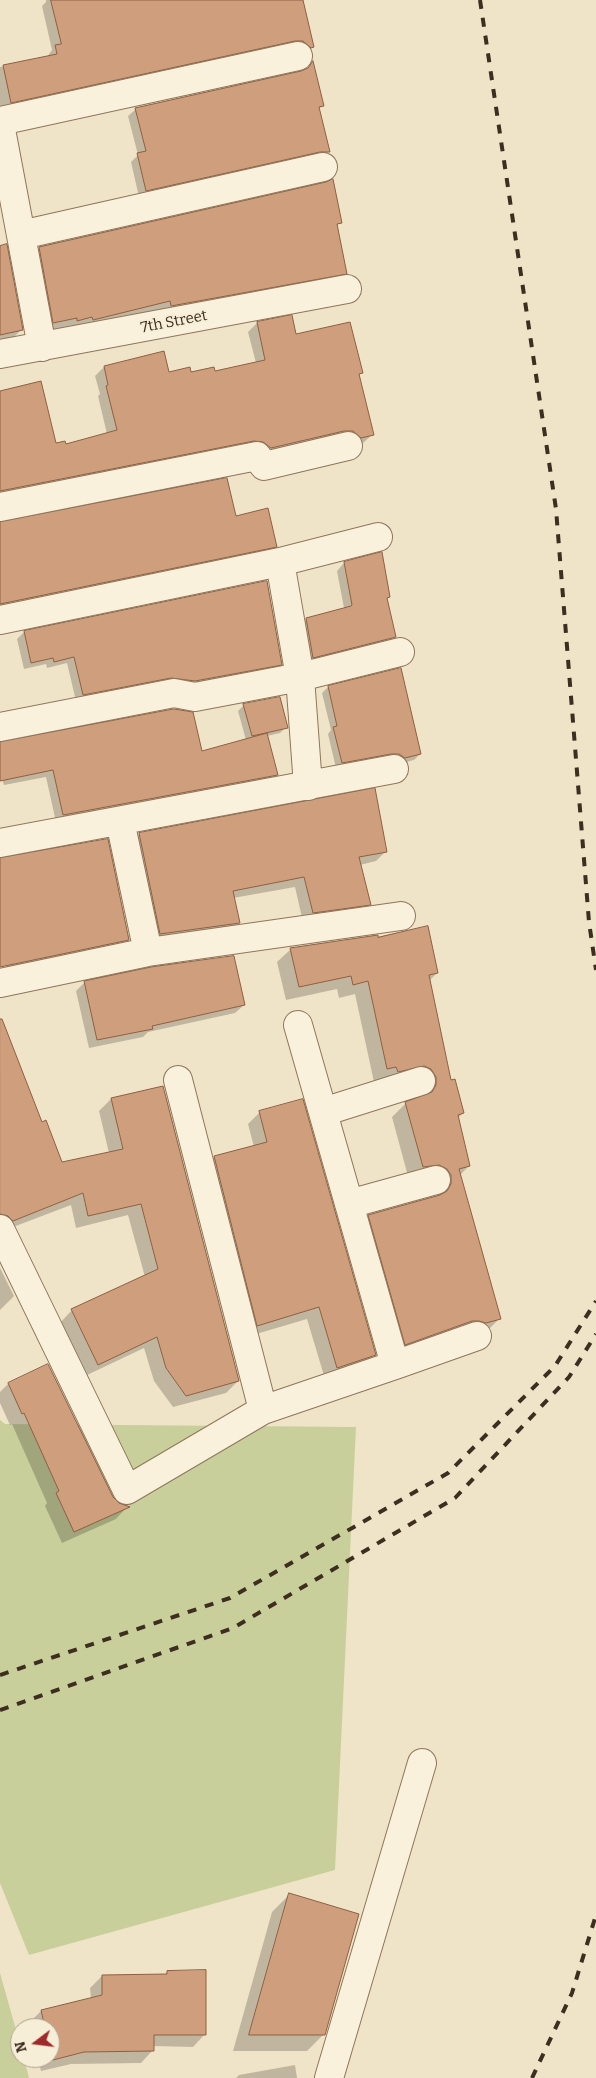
<!DOCTYPE html>
<html>
<head>
<meta charset="utf-8">
<style>
	body { margin:0 }
	#map { position:relative; width:596px; height:2078px; overflow:hidden; background:#f0e4c8; font-family:Bitter,serif }
	canvas { display:block }
	.north { position:absolute; left:10px; top:2018px; width:50px; height:50px; box-sizing:border-box; background:#f7eed8; border:1px solid #ada18e; border-radius:50%; rotate:255deg; font-size:14px; font-weight:700; line-height:20px; text-align:center; color:#3d2e20 }
	.north::after { content:''; display:block; margin:auto; width:18px; height:22px; background:#9e2a2b; clip-path:polygon(50% 0,100% 100%,50% 72%,0 100%) }
</style>
</head>
<body>
<div id="map">
<canvas width="596" height="2078"></canvas>
<div class="north">N</div>
</div>
<script>
const context = document.querySelector('canvas').getContext('2d');
context.lineJoin = 'round';
function fillPath(path, color) { context.fillStyle = color; context.fill(path, 'evenodd'); }
function stroke(path, color, width, dash) { context.strokeStyle = color; context.lineWidth = width; context.lineCap = dash ? 'butt' : 'round'; context.setLineDash(dash || []); context.stroke(path); }
function label(font, color, halo, rows, align = 'center') {
  context.font = font + ' Bitter,serif'; context.lineWidth = 4; context.setLineDash([]); context.textBaseline = 'middle'; context.strokeStyle = halo; context.fillStyle = color; for (const [text, x, y, turn = 0] of rows) {
    context.save(); context.translate(x, y); context.rotate((+turn || 0) * Math.PI / 180); context.textAlign = isNaN(turn) ? turn : align; if (halo) context.strokeText(text, 0, 0); context.fillText(text, 0, 0); context.restore();
  }
}
fillPath(new Path2D(`
	M0,1420l5,4 351,3 -21,443 -306,85 -29,-72z
	M0,1973l20,71v14h4l5,20h-29z`), '#c9cf9b');
fillPath(new Path2D(`
	M46,0h256l11,46 -8,9 -305,56v-44l47,-10 5,-7 -10,-44 4,-4z
	M312,64l10,42 -4,3 10,43 -7,7 -182,38 -8,-35 7,-7 -10,-39 8,-7 169,-38z
	M340,222l-4,4 10,47 -11,11 -292,49 -14,-74 11,-11z
	M0,247l22,82 -9,9 -13,6z
	M291,317l4,19 66,37 -3,3 14,59 -9,8 -102,14 -261,40v-105l55,53h10l42,-11 -9,-38 2,-2 -5,-18 9,-9 64,6h22l24,-1 42,-9 -8,-31 9,-9z
	M235,517l41,29 -9,9 -267,55v-87z
	M344,563l45,34 -3,2 9,37 -8,8 -82,21 -6,-39 7,-7 38,-11 -7,-37z
	M266,582l15,82 -7,7 -198,30 -9,-38 -20,5 -1,-4 -22,5 -7,-30 7,-7z
	M400,669l20,85 -6,6 -15,4 -63,4 -8,-34 3,-4 -9,-37 6,-6z
	M244,705l42,22 -6,6 -13,3 10,39 -8,7 -213,40 -10,-45 -42,8 -4,-12v-30l201,9 45,-12 -8,-29z
	M374,790l12,61 -10,10 -16,4 9,39 -10,10 -56,8 -8,-35 -62,11 6,25 -10,10 -79,11 -21,-100 10,-10z
	M0,859l128,81 -8,8 -113,23 -7,-32z
	M378,938l59,35 -8,8 21,100 13,32 -5,5 11,48 -10,10 40,143 -13,13 -94,26 -37,-128 14,-14 69,-19v-8l-29,-9 -17,-63 14,-14 17,-6v-6l-49,-9 -19,-88 -16,4 -2,-9 -51,11 -9,-38 14,-13z
	M84,983l160,22 -9,8 -87,19 -5,5 -54,11 -13,-57z
	M0,1029l41,95 20,40 48,-11 -10,-42 12,-12 127,282 -12,12 -53,14 -19,-26 -10,-33 -59,28 -25,-53 12,-13 73,-33 -17,-62 -52,13 -5,-23 -71,27z
	M260,1112l114,243 -12,12 -37,12 -18,-60 -61,18 -44,-167 12,-12 40,-11 -6,-23z
	M0,1268l14,28 -14,14z
	M8,1384l110,120 9,3 -11,12 -54,24 -17,-37 2,-3 -35,-79 -2,1 -10,-22v-11z
	M289,1895l35,139 -17,17h-74l39,-139z
	M167,1972l38,62 -12,13 -40,-1v4l-12,13 -70,1 -30,7 -3,-13h12v-30h-20l-1,-5 12,-12 50,-12 -1,-11 12,-12h62z
	M295,2065l2,13h-61l3,-3z`), '#0003');
const building = new Path2D(`
	M51,0h252l11,47 -3,1 -8,-7h-8l-284,62 -8,-38 54,-11 -2,-9 6,-1z
	M313,61l11,45 -5,1 11,45h-10l-174,39 -9,-38 9,-2 -11,-43 166,-37 7,-3z
	M333,179l9,44 -5,1 10,50 -176,32 -1,-5 -77,19 -1,-3 -15,4v-3l-24,5 -14,-76 287,-65z
	M7,244l16,86 -23,5v-89z
	M292,315l4,19 54,-12 13,51 -4,1 15,61 -13,3 -8,-7h-9l-73,17 -8,-6 -9,-1 -254,50v-100l41,-10 15,62 9,-2 1,3 51,-14 -11,-44 2,-1 -4,-19 60,-15 5,21 21,-5 1,5 23,-5 1,4 50,-11 -8,-38z
	M227,478l9,38 32,-8 9,39 -277,57v-82z
	M382,552l8,45 -3,1 9,39 -83,21 -7,-40 45,-12 1,-1 -8,-43z
	M267,581l15,84 -87,16 -24,-3 -88,17 -9,-38 -20,5 -1,-4 -22,5 -7,-32z
	M401,668l20,86 -16,4 -6,-4h-8l-49,9 -9,-36 4,-1 -9,-40z
	M280,697l8,31 -36,8 -9,-32z
	M174,709l19,3 9,39 65,-18 11,42 -215,40 -10,-45 -53,11v-39z
	M375,788l12,64 -28,5 12,48 -58,8 -9,-36 -71,14 7,32 -80,11 -21,-101z
	M108,839l21,101 -129,27v-109z
	M428,926l10,47 -9,2 22,105 4,-1 9,34 -6,2 12,51 -11,3 42,150 -15,4 -7,-2h-7l-67,24 -37,-130 72,-20 7,-4 4,-7v-9l-4,-6 -8,-4 -16,2 -18,-65 27,-10 4,-7v-8l-5,-8 -7,-3 -26,6 -2,-5 -9,2 -19,-88 -15,4 -2,-9 -52,11 -9,-39 88,-13v2z
	M234,956l11,49 -93,21 1,3 -56,11 -13,-59 67,-14z
	M0,1019h2l40,103 4,-2 16,42 61,-13 -12,-51 52,-12 76,295 -53,15 -20,-28 -9,-31 -59,28 -27,-56 87,-40 -17,-65 -53,12 -5,-23 -70,28 -5,-5 -8,-2z
	M303,1099l73,256 -39,13 -18,-61 -62,19 -43,-170 53,-14 -8,-31z
	M48,1364l65,133 6,6 11,4 -56,25 -18,-39 3,-2 -35,-78 -2,1 -14,-31z
	M289,1893l70,21 -34,121h-76z
	M206,1970v65h-52v16l-70,1 -31,8 -3,-12v-20h-5l-4,-18 61,-15v-20l65,-1v-3z`);
fillPath(building, '#cf9f7d');
stroke(building, '#8d5f41', 1);
const street = new Path2D(`
	M0,121l298,-65
	M0,124l42,223
	M21,235l302,-68
	M0,354l347,-65
	M0,507l257,-51 7,10 84,-20
	M280,562l20,115 8,109
	M0,620l280,-58 98,-25
	M0,727l174,-34 21,4 105,-20 100,-25
	M120,821l28,131
	M0,843l394,-74
	M0,983l148,-31 253,-36
	M323,1112l98,-31
	M349,1204l87,-24
	M0,1229l127,261 136,-80 -85,-330
	M395,1365l82,-29
	M263,1410l132,-45 -97,-340
	M329,2078l93,-315`);
stroke(street, '#8d765c', 30);
stroke(street, '#faf1dc', 28);
stroke(new Path2D(`
	M480,0l76,509 33,413 7,48
	M0,1675l230,-77 218,-125 107,-107 41,-65
	M0,1710l233,-82 222,-130 114,-121 27,-43
	M532,2078l40,-85 24,-78`), '#3d2e20', 4, [9, 9]);
label('15px', '#3d2e20', '#f7eed8', [
	["7th Street",174,322,-11]
]);
</script>
</body>
</html>
